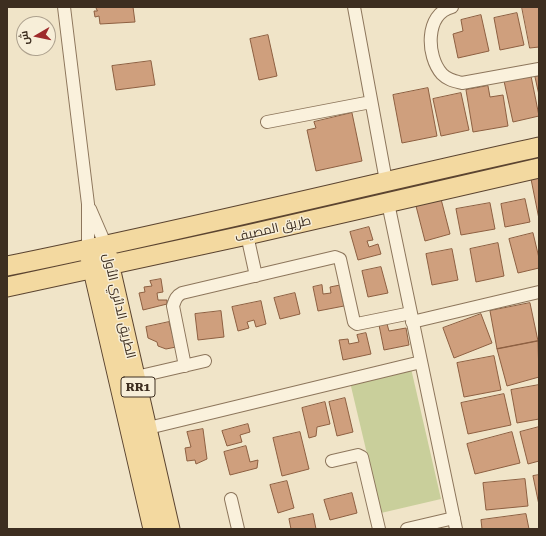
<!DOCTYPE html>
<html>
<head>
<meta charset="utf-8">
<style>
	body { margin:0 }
	#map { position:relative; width:546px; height:536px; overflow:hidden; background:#f0e4c8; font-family:"Roboto Serif",Cairo,serif }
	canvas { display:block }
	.frame { position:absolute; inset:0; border:8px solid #3d2e20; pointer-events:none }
	.north { position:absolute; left:16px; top:16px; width:40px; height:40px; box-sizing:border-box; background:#f7eed8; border:1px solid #ada18e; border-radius:50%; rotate:261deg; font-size:11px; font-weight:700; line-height:16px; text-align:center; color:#3d2e20 }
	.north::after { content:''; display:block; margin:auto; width:14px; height:18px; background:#9e2a2b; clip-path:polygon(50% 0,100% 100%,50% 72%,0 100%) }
</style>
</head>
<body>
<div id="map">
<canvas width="546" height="536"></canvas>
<div class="frame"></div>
<div class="north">ش</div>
</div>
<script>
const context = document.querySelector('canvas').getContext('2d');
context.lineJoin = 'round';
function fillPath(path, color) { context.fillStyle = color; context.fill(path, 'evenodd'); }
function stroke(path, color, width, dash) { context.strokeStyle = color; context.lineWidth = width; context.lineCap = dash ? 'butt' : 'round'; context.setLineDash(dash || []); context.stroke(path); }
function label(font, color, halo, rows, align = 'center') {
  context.font = font + ' "Roboto Serif",Cairo,serif'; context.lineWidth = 3; context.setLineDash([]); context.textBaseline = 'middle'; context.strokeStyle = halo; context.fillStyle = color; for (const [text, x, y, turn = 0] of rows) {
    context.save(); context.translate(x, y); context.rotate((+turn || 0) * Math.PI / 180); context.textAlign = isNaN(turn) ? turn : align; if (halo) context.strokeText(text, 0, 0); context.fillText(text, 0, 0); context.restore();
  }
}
fillPath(new Path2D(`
	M410,364l31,135 -60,14 -32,-135z`), '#c9cf9b');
const building = new Path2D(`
	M96,7h37l2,15 -35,2 -1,-8 -4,1 -1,-6h3z
	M522,7h17v40l-9,1z
	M517,13l7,32 -24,5 -6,-32z
	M481,15l8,36 -31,7 -5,-24 10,-3 -2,-11z
	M268,35l9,41 -18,4 -9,-41z
	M151,61l4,24 -39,5 -4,-24z
	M531,76l8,40 -26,6 -9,-41z
	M539,76v19l-4,-18z
	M488,86l2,11 13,-2 5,31 -35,6 -7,-42z
	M428,88l9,48 -35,7 -9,-48z
	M461,93l8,37 -28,6 -8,-37z
	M352,113l10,48 -46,10 -9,-41 9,-2 -2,-6z
	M539,178v41l-8,-40z
	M441,199l9,35 -25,7 -9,-35z
	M525,199l5,23 -25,5 -4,-23z
	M490,203l5,26 -34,6 -5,-26z
	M369,227l4,13 -6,1 2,6 9,-3 3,10 -23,6 -8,-28z
	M533,233l6,25v10l-21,5 -9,-34z
	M498,243l6,33 -28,6 -6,-33z
	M452,249l6,31 -26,5 -6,-31z
	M381,267l7,26 -20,4 -6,-26z
	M161,279l2,13 -6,1 1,7h9v4l-24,6 -4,-17 6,-1 -1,-5 8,-1 -2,-5z
	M322,285l1,9 8,-1 -1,-6 10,-2 4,21 -26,5 -5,-24z
	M295,293l5,21 -20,5 -6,-21z
	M261,301l5,23 -10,3 -2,-7 -7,2 2,6 -11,3 -6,-24z
	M530,303l8,38 -41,8 -7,-38z
	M221,311l3,26 -26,3 -3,-26z
	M481,314l11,29 -38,15 -11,-30z
	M169,322l7,25 -10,2 -8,-3 -1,-4 -9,-4 -2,-11z
	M387,324l2,7 17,-3 3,17 -25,5 -5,-25z
	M366,333l5,21 -28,6 -4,-20 9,-1 1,5 10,-2 -2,-7z
	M538,341l1,36 -32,9 -10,-37z
	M494,356l7,34 -37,7 -7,-34z
	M539,385v34l-22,4 -6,-33z
	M504,394l7,31 -43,9 -7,-31z
	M345,398l8,34 -16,4 -8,-34z
	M325,402l5,22 -13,3 -1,9 -7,2 -7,-30z
	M248,424l2,8 -10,3 2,7 -15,4 -5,-15z
	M539,427v34l-11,3 -8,-32z
	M203,429l4,30 -11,5 -1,-4 -8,1 -2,-13 6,-1 -4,-15z
	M300,432l9,37 -27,7 -9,-38z
	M512,432l8,31 -45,11 -8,-30z
	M246,446l4,16 8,-2 -1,8 -27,7 -6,-23z
	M539,475v30l-6,-29z
	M525,479l3,27 -42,4 -3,-27z
	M287,481l7,27 -16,5 -8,-28z
	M352,493l5,20 -27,7 -6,-20z
	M313,514l3,15h-25l-2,-10z
	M526,514l3,15h-47l-1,-9z`);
fillPath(building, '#cf9f7d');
stroke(building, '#8d5f41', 1);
const minor = new Path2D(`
	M64,7l24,197v46
	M354,7l32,174
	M452,7c-27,7 -26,49 -10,67 6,6 12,7 20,9l77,-14
	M267,122l104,-20
	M388,203l68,326
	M90,209l16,37
	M247,235l9,41
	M412,322l127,-30
	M185,366l-12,-60c2,-6 3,-10 9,-13l153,-36 5,2 14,63 3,2 54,-11
	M136,377l69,-16
	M140,430l281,-68
	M332,461l26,-6 4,2 17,72
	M231,499l7,30
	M407,529l47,-11`);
const primary = new Path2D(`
	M107,254l63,275
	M90,257l63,272
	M7,266c178,-36 355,-80 532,-119
	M7,287l240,-52 292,-67`);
stroke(minor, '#8d765c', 14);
stroke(primary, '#5b4430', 21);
stroke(minor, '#faf1dc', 12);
stroke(primary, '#f3d9a0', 19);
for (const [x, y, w] of [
	[138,387,34]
]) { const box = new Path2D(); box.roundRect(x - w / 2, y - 10, w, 20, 3); context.fillStyle = '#f7eed8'; context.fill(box); stroke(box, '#3d2e20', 1); }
label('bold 12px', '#3d2e20', null, [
	["RR1",138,387]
]);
label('13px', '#3d2e20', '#f7eed8', [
	["طريق المصيف",273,229,-13],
	["الطريق الدائري الأول",119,306,77]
]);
</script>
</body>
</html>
